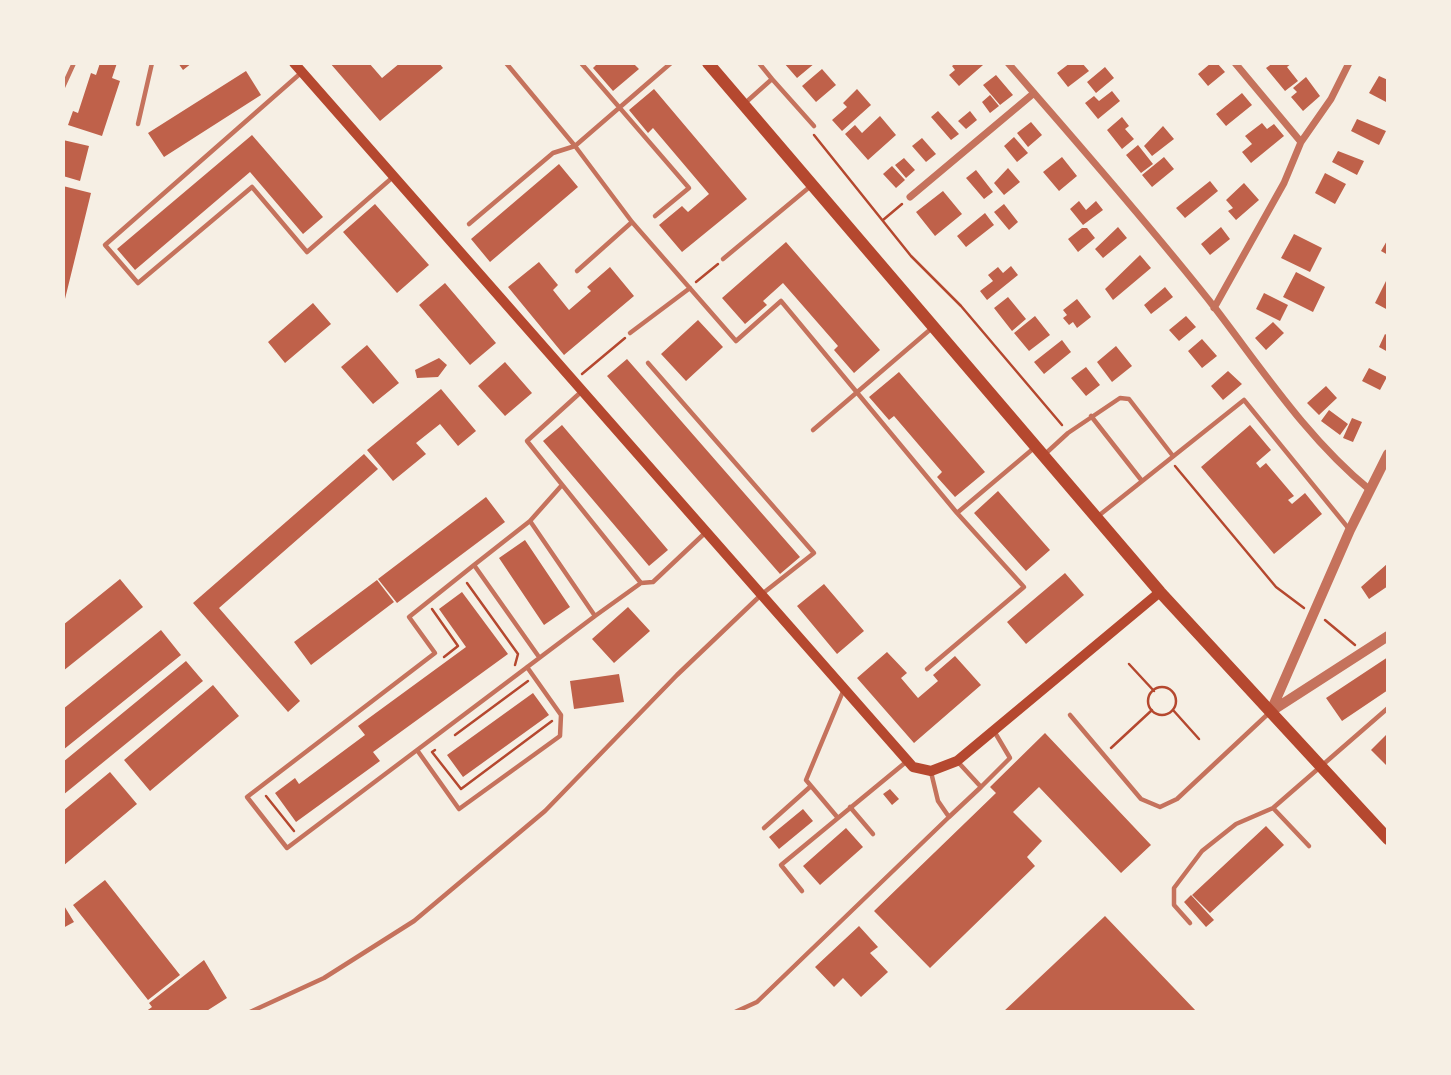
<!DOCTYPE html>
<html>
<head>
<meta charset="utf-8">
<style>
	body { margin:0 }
	#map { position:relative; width:1451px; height:1075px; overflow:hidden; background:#f6efe4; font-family:"Noto Sans",sans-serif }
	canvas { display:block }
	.frame { position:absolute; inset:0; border:65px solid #f6efe4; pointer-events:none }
</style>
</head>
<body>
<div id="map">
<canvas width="1451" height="1075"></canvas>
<div class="frame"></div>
</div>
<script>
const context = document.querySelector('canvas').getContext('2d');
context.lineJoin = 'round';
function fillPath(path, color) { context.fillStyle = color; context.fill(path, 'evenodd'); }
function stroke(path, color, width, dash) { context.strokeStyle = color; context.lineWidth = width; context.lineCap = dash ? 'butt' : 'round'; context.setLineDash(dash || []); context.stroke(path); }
fillPath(new Path2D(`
	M100,63h17l-5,15 8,3 -18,55 -34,-11 5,-14 5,2 13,-40 5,2z
	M178,63h14l-9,7z
	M330,63h39l13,15 18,-15h39l4,5 -63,53z
	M594,63h39l6,6 -26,22 -20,-23 3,-3z
	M784,63h31l-18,15z
	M956,63h25l2,2 -24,21 -10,-11 6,-5 -3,-4z
	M1070,63h12l7,8 -21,16 -11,-14z
	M1211,63h6l8,9 -17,14 -10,-12z
	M1273,63h19l-5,4 11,14 -13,10 -19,-23z
	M1105,67l9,11 -18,15 -9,-11z
	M822,69l14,16 -20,17 -14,-16z
	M246,71l15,24 -97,62 -16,-24z
	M996,75l17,20 -13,10 -17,-20z
	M1379,76l9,4v23l-19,-10z
	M1306,77l14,19 -17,15 -12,-14 6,-5 -4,-4z
	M654,89l93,110 -65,53 -23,-27 23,-19 6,6 21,-18 -56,-66 -5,5 -19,-23z
	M857,89l14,16 -29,26 -10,-11 15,-13 -4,-4z
	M1112,91l8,10 -22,18 -13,-16 9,-7 5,5z
	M1242,93l10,12 -26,21 -10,-12z
	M990,95l9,11 -9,7 -8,-11z
	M938,111l21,23 -8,6 -20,-23z
	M970,111l7,9 -11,9 -8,-8z
	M880,116l16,19 -28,25 -23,-26 10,-9 7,8z
	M1122,117l7,9 -4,3 9,10 -12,10 -15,-19z
	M1357,119l29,12 -7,14 -28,-14z
	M1031,122l11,13 -14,12 -11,-14z
	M1262,123l5,6 7,-5 10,12 -33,27 -9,-11 10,-8 -7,-8z
	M1163,126l11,13 -22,17 -8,-10z
	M252,135l71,82 -20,17 -53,-62 -115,98 -18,-21z
	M1014,137l14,16 -11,9 -13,-16z
	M922,138l14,16 -10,8 -14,-16z
	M63,140l26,6 -9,35 -17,-5z
	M1138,145l15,19 -12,9 -15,-18z
	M1338,151l26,10 -7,14 -25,-13z
	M1062,157l15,19 -18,15 -16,-19z
	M1164,157l10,12 -22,18 -10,-12z
	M904,158l11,12 -9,8 -11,-13z
	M559,164l19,23 -88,75 -19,-23z
	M892,166l13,14 -9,8 -13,-14z
	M1008,168l12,14 -16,13 -10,-12z
	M976,170l17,22 -9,7 -18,-21z
	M1325,173l21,11 -11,20 -20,-11z
	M1210,181l8,10 -33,27 -9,-10z
	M1244,183l15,17 -23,20 -8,-9 5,-3 -7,-8z
	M63,186l28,7 -27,110h-1z
	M943,191l19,23 -27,22 -19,-24z
	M1079,201l7,9 10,-9 7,9 -20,15 -13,-16z
	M375,204l54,61 -32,28 -54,-61z
	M1004,204l14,18 -9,8 -15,-18z
	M985,213l9,12 -28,22 -9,-11z
	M1118,227l9,11 -24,20 -8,-9z
	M1221,227l9,12 -20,16 -9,-11z
	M1082,228h5l8,10 -17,14 -10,-13z
	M1294,234l28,14 -12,24 -29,-14z
	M1388,239v16l-7,-4z
	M786,242l94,108 -26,23 -20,-23 4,-4 -55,-63 -20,18 4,4 -22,19 -23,-26z
	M1140,255l11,13 -38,32 -8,-11z
	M539,262l19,23 -5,5 16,20 22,-19 -4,-4 23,-20 24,29 -70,59 -56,-68z
	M1011,266l7,9 -31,25 -7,-9 13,-10 -5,-6 10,-8 5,6z
	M1296,272l29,15 -12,25 -30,-15z
	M1388,277v33l-13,-7z
	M445,283l51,60 -26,22 -51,-60z
	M1165,287l8,10 -22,17 -7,-9z
	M1264,293l24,12 -8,16 -24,-12z
	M1008,297l18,22 -14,12 -18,-23z
	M1077,299l14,18 -14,11 -4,-6 -4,3 -6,-7 4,-3 -4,-5z
	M313,303l18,21 -46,39 -17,-21z
	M1035,316l15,19 -21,16 -15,-18z
	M1186,316l10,11 -17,14 -10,-11z
	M698,320l25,27 -37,34 -25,-27z
	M1273,322l11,11 -18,17 -11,-12z
	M1385,334l3,2v16l-9,-5z
	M1202,339l15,17 -15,12 -14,-17z
	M1062,340l9,12 -27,22 -10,-12z
	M367,345l32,38 -26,21 -32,-37z
	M1116,346l16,20 -20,16 -15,-20z
	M439,358l8,7 -9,12 -21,1 -2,-8z
	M627,359l173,198 -20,17 -173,-198z
	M505,362l27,31 -27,23 -27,-30z
	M1086,367l14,18 -14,11 -15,-18z
	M1369,368l18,9 -7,13 -18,-9z
	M1228,371l14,13 -19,16 -12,-14z
	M899,372l86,100 -30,25 -18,-20 5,-5 -48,-56 -5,4 -20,-23z
	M1326,386l11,12 -18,17 -12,-12z
	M441,389l35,42 -18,15 -18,-22 -24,19 10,11 -33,27 -26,-31z
	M1329,410l19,14 -8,11 -19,-14z
	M1352,418l10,4 -9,20 -10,-4z
	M562,425l106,125 -19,16 -106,-125z
	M1250,425l21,25 -15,13 4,5 6,-5 28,33 -6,4 4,4 13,-11 17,21 -48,40 -73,-87z
	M364,454l14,15 -159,139 81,93 -12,11 -95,-109z
	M998,491l52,59 -24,21 -52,-58z
	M486,497l19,25 -108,81 -19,-24z
	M525,540l45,67 -26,18 -45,-67z
	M1387,564l1,22 -19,13 -8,-12z
	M1065,573l19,22 -58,49 -19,-22z
	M120,579l23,28 -80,64v-46z
	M377,580l17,22 -83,63 -17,-23z
	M824,584l40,47 -27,23 -40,-48z
	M462,592l46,62 -135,98 7,9 -84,61 -21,-29 20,-15 4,6 66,-49 -7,-9 108,-79 -27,-38z
	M628,607l22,24 -36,32 -22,-24z
	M161,630l20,25 -118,95v-41z
	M887,652l20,21 -6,5 17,20 20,-17 -5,-6 22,-19 26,29 -67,58 -57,-65z
	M1388,657v33l-46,31 -16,-23z
	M186,661l17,20 -140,114v-33z
	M619,674l5,28 -50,7 -4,-28z
	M213,685l26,31 -89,75 -26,-31z
	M533,693l16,22 -86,62 -16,-22z
	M1045,733l106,112 -30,28 -82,-86 -26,25 29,29 -15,16 8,9 -105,102 -56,-57 122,-118 -6,-6z
	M1388,733v34l-17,-17z
	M110,772l27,32 -74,62v-55z
	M890,789l9,10 -7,6 -9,-11z
	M803,809l10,12 -34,28 -10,-12z
	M1266,826l18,19 -74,68 -18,-18z
	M846,828l17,19 -43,38 -17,-19z
	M105,880l75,95 -32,25 -75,-95z
	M1191,895l23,25 -8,7 -22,-25z
	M63,904l11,18 -11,6z
	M1105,916l92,96h-194z
	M859,926l19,21 -8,6 18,19 -27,25 -18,-19 -9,9 -19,-20z
	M204,960l23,38 -22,14h-60l7,-5 -3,-4z`), '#bf614a');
stroke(new Path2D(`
	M814,135l97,121 50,50 101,119
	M883,220l19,-16
	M696,282l22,-18
	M582,374l43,-36
	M1175,466l101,121 28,21
	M467,583l51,71 -3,11
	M432,609l26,37 -14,11
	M1325,620l30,25
	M1129,664l25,27
	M1148 701a14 14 0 1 1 28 0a14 14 0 1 1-28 0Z
	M1173,710l26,29
	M455,735l73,-54
	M1111,748l41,-38
	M435,750l-3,2 29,37 91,-68
	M266,796l28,35`), '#b5482f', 2.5);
stroke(new Path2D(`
	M581,63l108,125 -34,28
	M671,63l-96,83 57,76 104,119 45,-40 176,212 67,74 -97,82
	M759,63l13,16
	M302,72l-197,173 33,38 114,-96 55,65 86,-75
	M63,87l11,-24
	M744,104l28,-25 42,47
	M138,124l14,-61
	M469,224l84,-71 22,-7 -69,-83
	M723,259l89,-74
	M577,271l55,-49
	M630,333l60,-45
	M581,392l-54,49 114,142
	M1091,416l51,65
	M813,430l119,-102
	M1044,455l24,-22 52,-35 9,1 44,57
	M957,513l77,-65
	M1097,517l147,-117 105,129
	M530,521l65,95
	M474,565l-65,52 26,36 -188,144 40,51 308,-232 46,-33 12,-1 53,-50
	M539,657l-65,-92 56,-44 32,-36
	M844,689l-38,91 32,38 68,-56
	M1070,715l71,84 19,8 17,-8 92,-86
	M417,750l42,59 101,-73 1,-21 -34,-48
	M958,762l23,25 29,-29 -16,-27
	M850,807l23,27
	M1273,808l36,38
	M949,817l32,-30
	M764,828l47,-42
	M802,891l-21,-26 57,-47
	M1190,923l-16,-18v-17l28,-37 34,-27 37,-16 115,-100
	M250,1012l74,-34 90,-57 131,-110 132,-136 85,-81 52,-41 -166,-190
	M735,1012l22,-10 192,-185 -11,-16 -7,-29`), '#c5725c', 4.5);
stroke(new Path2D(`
	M1008,63c69,80 141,161 207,245 49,64 92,130 155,182
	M1235,63l66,79
	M910,197l124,-104
	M1214,308l70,-125 17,-41 30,-43 18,-36`), '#c5725c', 7);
stroke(new Path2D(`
	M1270,712l118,-76
	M1270,713l80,-183 38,-76`), '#c5725c', 10);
stroke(new Path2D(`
	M294,63l619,704 18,4 26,-10 203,-169`), '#b5482f', 10);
stroke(new Path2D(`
	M708,63l452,529 228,247`), '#b5482f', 12);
</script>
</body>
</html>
